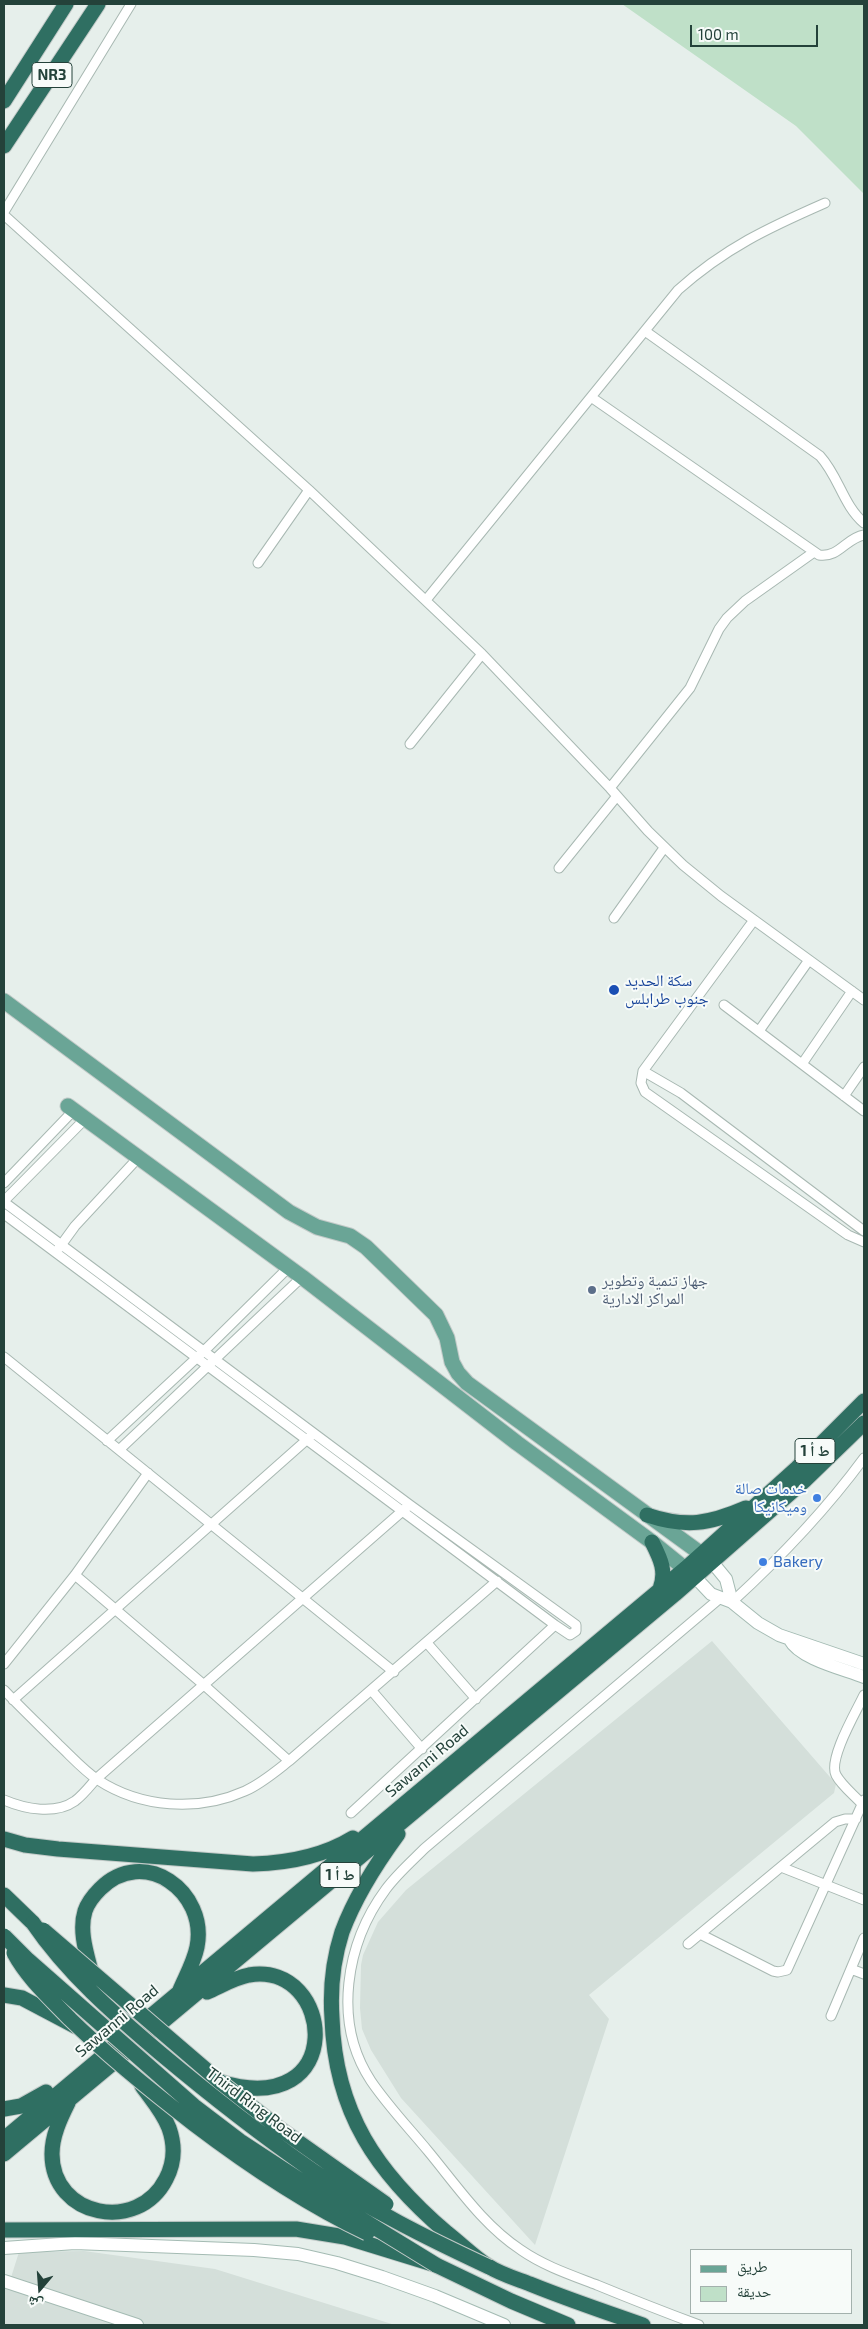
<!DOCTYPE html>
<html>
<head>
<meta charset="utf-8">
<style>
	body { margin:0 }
	#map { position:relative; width:868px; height:2329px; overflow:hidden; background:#e6efeb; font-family:"Exo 2","Noto Naskh Arabic",sans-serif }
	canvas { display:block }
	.frame { position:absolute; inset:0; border:5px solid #24423a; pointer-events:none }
	.legend { position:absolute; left:690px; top:2249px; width:162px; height:65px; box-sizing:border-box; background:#f7fbf9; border:1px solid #a3b1ad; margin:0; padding:6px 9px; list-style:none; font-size:15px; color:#24423a }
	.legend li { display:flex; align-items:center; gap:10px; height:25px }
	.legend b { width:25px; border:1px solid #a3b1ad }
	.north { position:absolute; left:15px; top:2264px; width:50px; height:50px; -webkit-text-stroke:4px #f7fbf9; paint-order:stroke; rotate:198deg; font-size:14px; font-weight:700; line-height:20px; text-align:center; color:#24423a }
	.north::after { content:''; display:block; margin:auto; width:18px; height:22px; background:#24423a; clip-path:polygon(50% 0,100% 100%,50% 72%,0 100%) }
	.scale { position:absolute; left:690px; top:25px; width:128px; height:22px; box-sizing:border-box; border:2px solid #24423a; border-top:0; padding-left:6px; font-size:15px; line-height:18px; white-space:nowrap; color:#24423a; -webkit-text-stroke:4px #f7fbf9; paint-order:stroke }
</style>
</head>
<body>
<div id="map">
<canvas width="868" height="2329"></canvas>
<div class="frame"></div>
<ul class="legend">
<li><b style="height:6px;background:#6aa596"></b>طريق</li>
<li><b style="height:14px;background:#bfe0c8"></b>حديقة</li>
</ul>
<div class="north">ش</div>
<div class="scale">100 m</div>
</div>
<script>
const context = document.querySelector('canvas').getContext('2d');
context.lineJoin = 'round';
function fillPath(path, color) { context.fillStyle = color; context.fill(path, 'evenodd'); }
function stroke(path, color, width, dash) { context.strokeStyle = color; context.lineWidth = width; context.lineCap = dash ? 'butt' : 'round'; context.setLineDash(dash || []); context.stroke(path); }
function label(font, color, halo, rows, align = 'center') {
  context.font = font + ' "Exo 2","Noto Naskh Arabic",sans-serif'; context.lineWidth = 4; context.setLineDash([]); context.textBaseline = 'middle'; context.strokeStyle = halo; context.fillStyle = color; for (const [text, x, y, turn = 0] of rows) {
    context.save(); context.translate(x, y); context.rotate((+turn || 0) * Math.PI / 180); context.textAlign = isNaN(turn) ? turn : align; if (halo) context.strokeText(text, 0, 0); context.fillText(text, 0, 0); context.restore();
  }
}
fillPath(new Path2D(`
	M712,1641l124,143 -2,9 -245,202 20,24 -74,226 -134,-147 -30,-48 -9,-21 -2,-21 1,-43 2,-10 15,-33 28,-32z
	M84,2251l131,18 180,56h-391v-40l4,2 11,-35z`), '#d4dfda');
fillPath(new Path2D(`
	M622,4h242v190l-68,-68z`), '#bfe0c8');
const street = new Path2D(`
	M4,212l127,-208
	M4,215l305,275 173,164 128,134 38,43 35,34 38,31 143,104
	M645,331l175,125c19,21 23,49 44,67
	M591,397l228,158c20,3 27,-17 45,-20
	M258,563l51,-73
	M426,600l252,-310c47,-42 90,-62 147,-87
	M410,744l72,-90
	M610,788l80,-100 29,-59 8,-11 18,-17 69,-49
	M559,868l58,-72
	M614,918l50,-70
	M754,920l-111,151 -2,12 4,9 203,143 16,7
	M724,1005l140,106
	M759,1031l50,-71
	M802,1064l50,-73
	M643,1071l38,22 183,138
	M844,1096l20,-29
	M4,1183l70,-73
	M4,1201l81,-82
	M4,1202l406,303 166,120v6l-6,4 -15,-10 -551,-411
	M59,1248l16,-22 63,-68
	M4,1357l390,315
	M107,1441l97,-90 84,-83
	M119,1450l183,-173
	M75,1575l129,110 85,76
	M732,1602c48,-44 93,-91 132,-144
	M427,1643l49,56
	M4,1664l71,-89 73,-102
	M4,1690c17,18 36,36 54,54 13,12 25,26 40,36 43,28 100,32 147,11 16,-7 30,-19 44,-30l208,-180
	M372,1691l50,58
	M13,1700l298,-264
	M4,1800c21,9 51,15 71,1 8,-6 15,-15 21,-22l311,-272
	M862,1804c-8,-9 -20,-18 -26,-29 -8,-16 20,-63 28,-80
	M351,1813l204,-188
	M781,1867l83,33
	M700,1934l73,37 5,1 9,-2 77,-170
	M688,1944l147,-122 10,-3h11
	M851,1969l13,5
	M831,2016l33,-78
	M699,2325c-35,-13 -68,-26 -102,-40 -26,-10 -53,-19 -76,-35 -38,-25 -64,-64 -93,-99 -19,-23 -40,-45 -57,-70 -39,-59 -25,-138 15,-192 11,-15 26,-28 39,-41l294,-249`);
const secondary = new Path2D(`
	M712,1562l14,17 6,23
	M695,1577l16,17 21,8 26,21 21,12 85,29
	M790,1640c10,19 54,29 74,37
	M4,2248l71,-5 179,7 44,4 39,9 45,14 53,19 69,29
	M4,2281l133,44`);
const primary = new Path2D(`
	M4,1001l285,211 28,15 33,9 16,11 70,68 11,23 5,24 6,11 9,10 244,178
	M68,1106l234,171 215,166 135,99 42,34`);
const highway = new Path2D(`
	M4,101l62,-97
	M4,146l94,-142
	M647,1515c39,13 62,9 99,-7
	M652,1542c8,16 15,29 8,47
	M398,1834c-22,30 -43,63 -56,98 -9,28 -12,57 -10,86 3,95 45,155 115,215 14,11 27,24 41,33 12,8 29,13 42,18 37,15 75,28 113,41
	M4,1839l21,6 33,4 195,15c35,-1 69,-7 100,-26
	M4,1895l29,28
	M91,1971c-5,-19 -12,-41 -6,-60 3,-9 9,-16 15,-22 44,-44 108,3 97,58 -3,15 -11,29 -17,43
	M207,1992c14,-6 27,-14 42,-17 86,-14 100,146 -29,107
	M4,1995l18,3 53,28
	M68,2103c-8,16 -16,33 -16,51 0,63 86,80 114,25 9,-17 9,-34 3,-51 -6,-16 -17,-28 -27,-42
	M4,2109l17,-3 25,-14
	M4,2139l682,-571 111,-100 67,-67
	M4,2154l671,-560 130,-114 59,-57
	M4,2230l292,-1 49,8 91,28 75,36 57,24`);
stroke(street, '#a8b8b2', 11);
stroke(secondary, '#a4bbb3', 14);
stroke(primary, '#c2cac8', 17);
stroke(highway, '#c2cac8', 17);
stroke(street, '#fff', 9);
stroke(secondary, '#fff', 12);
stroke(primary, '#6aa596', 15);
stroke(highway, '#2f6f62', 15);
const highwayBridge = new Path2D(`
	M33,1923c34,50 81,91 127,130 49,41 100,81 153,118 55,38 116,68 176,96
	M43,1930l176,151 61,48 106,75
	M4,1936l24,24 166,146 46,35 95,62 101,62
	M14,1953c14,26 36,45 56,66 39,38 81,72 124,105 54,41 112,80 173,109`);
stroke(highwayBridge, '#c2cac8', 17, []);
stroke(highwayBridge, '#2f6f62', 15);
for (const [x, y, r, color] of [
	[614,990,6,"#1a4fb4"],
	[592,1290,5,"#5c6f8a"],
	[817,1498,5,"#3f7fe0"],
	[763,1562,5,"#3f7fe0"]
]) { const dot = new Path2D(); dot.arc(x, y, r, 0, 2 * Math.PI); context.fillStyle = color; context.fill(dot); stroke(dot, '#f7fbf9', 2); }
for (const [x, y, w] of [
	[52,75,40],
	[815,1451,40],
	[340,1875,40]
]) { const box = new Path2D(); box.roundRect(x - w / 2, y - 12.5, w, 25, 4); context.fillStyle = '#f7fbf9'; context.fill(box); stroke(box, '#24423a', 1); }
label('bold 15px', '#24423a', null, [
	["NR3",52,75],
	["ط أ 1",815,1451],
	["ط أ 1",340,1875]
]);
label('16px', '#164399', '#f7fbf9', [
	["سكة الحديد",625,981],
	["جنوب طرابلس",625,999]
], 'left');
label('16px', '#4e5e75', '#f7fbf9', [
	["جهاز تنمية وتطوير",602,1281],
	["المراكز الادارية",602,1299]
], 'left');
label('16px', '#366cbe', '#f7fbf9', [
	["خدمات صالة",807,1489],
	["وميكانيكا",807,1507],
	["Bakery",773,1562,"left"]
], 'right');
label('16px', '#24423a', '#f7fbf9', [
	["Sawanni Road",427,1761,-40],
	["Sawanni Road",117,2021,-40],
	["Third Ring Road",254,2105,37]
]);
</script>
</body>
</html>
